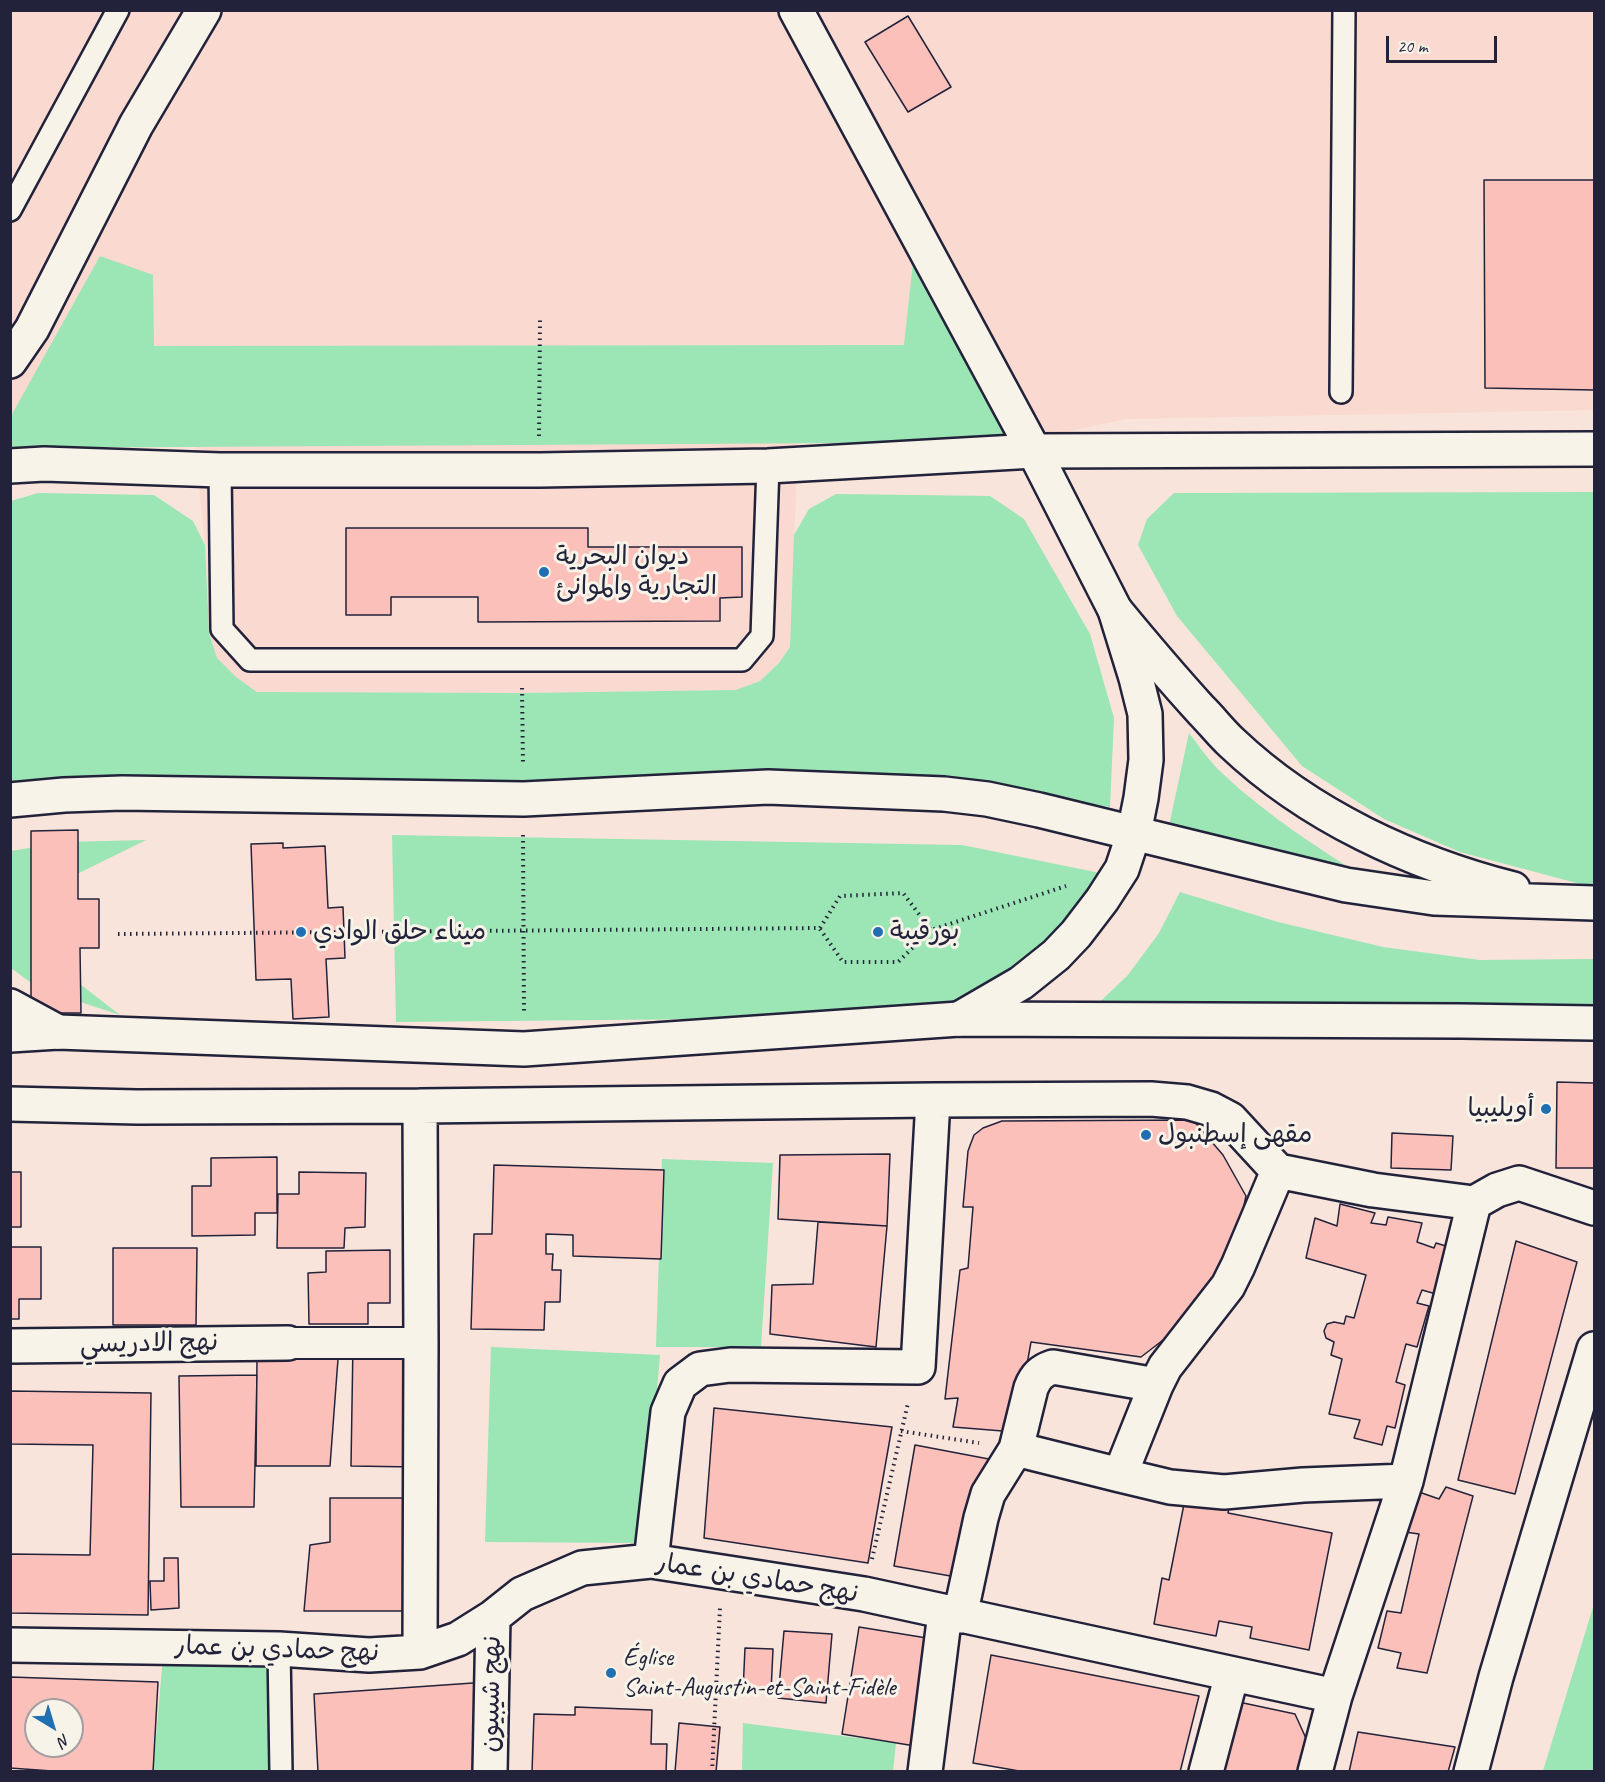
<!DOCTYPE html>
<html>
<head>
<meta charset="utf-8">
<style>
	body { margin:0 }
	#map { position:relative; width:1605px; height:1782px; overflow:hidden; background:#f8e4da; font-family:Caveat,sans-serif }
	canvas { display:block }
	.frame { position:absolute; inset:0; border:12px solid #22223b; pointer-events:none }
	.north { position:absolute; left:24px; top:1698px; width:60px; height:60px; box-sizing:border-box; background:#f7f3e8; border:2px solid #a29fa3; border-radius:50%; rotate:142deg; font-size:16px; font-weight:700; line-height:24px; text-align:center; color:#22223b }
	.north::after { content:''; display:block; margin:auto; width:21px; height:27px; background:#1f6fb2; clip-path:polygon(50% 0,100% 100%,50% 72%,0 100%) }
	.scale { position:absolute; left:1386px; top:36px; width:111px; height:27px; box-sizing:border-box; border:3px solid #22223b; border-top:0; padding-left:8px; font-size:18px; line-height:21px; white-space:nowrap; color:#22223b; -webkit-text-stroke:4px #f7f3e8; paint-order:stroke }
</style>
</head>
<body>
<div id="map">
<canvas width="1605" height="1782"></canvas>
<div class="frame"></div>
<div class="north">N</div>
<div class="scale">20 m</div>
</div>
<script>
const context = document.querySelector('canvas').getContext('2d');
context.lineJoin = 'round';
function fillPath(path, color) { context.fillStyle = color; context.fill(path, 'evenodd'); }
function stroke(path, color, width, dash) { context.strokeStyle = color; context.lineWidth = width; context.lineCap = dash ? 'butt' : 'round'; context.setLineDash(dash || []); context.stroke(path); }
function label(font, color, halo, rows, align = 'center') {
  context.font = font + ' Caveat,"Playpen Sans Arabic",sans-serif'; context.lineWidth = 6; context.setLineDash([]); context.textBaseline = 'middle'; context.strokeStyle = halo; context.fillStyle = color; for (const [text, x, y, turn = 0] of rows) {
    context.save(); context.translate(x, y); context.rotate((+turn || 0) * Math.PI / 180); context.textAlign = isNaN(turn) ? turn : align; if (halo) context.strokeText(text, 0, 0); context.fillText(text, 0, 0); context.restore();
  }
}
fillPath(new Path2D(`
	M10,11h1584v399l-468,9 -107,23 -221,1 -8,204 -11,16 -19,18 -24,9 -214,3 -265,-1 -21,-15 -19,-19 -8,-25 -4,-88 -10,-98 -184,1z`), '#f9d9d0');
fillPath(new Path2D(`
	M914,253l105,189 -1008,6v-32l89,-160 53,19 1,71 750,-1z
	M1594,492v395l-6,-1 -128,-34 -76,-33 -82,-53 -125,-150 -39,-71 9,-26 27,-26z
	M38,493l116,2 39,26 12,24 4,88 8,25 19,19 21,15 265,1 214,-3 24,-9 19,-18 11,-16 4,-112 15,-26 27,-15 154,2 34,23 66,115 24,84 -4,89 -163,-25 -855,-3 -81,4v-282z
	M1189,733c10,13 20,28 32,39 47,45 104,80 158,115l-212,-52z
	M392,835l570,10 143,29 -38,55 -72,56 -79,32 -520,5z
	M146,840l-73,36 -10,95 57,44 -82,-27 -27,-20v-117l53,-9z
	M1180,892l98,30 105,25 97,13 114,-1v55l-510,3 44,-42 31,-42z
	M662,1159l111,4 -12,184h-105z
	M491,1347l169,8 -16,188 -159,-1z
	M1594,1604v167h-51z
	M163,1656l109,6v109l-119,1z
	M743,1723l153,20 -3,28 -151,1z`), '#9ce5b4');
const building = new Path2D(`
	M908,16l43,71 -43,25 -43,-70z
	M1484,180h110v210l-109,-2z
	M346,528h242v19h154v50l-22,1v23l-242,1v-25h-87v18h-45z
	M78,830v69h21v49h-19l1,65h-50v-182z
	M283,843v5l42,-2 3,62 15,-1 2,51 -19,1 3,58 -36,2 -2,-40 -35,1 -5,-136z
	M1557,1082l37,1v85h-38z
	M1193,1120l30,35 23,41 -5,24 -27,57 -47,60 -26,20 -110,-15 -16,90 -62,-5 5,-29 -13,1 15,-129 8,-2 5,-61h-10l5,-56 6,-16 9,-7 19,-7z
	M1392,1133l61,3 -2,34 -60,-2z
	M890,1154l-3,72 -109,-7 2,-64z
	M277,1157v56h-22v22l-63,1v-50h19v-28z
	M494,1165l170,5 -3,89 -88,-3v-21l-27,-1v20h7l-1,16h9l-1,32h-15l-1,28 -73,-1 3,-95h18z
	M10,1172h11v55h-11z
	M299,1172l67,1 -1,54 -20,1 -1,20h-67l1,-54h21z
	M1340,1204l35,9 -4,10 15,2 2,-8 34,6 -5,19 17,6 2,-5 13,4 -13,47 -14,-4 -5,13 12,3 -12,41 -11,-3 -10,38 9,3 -10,43 -8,-2 -5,19 -28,-7 6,-18 -31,-6 13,-55 -11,-4 3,-13 -8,-4 -2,-7 3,-7 7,-2 10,2 2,-8 8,2 12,-43 -60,-17 9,-40 22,8z
	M818,1222l69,4 -11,121 -106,-13 2,-49 41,-1z
	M1516,1241l61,21 -62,232 -57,-14z
	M10,1247h31v52h-22v20h-9z
	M113,1248h84l-1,77h-83z
	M390,1250v53h-22v21h-59l-1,-51 18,-1v-21z
	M353,1343l67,8 -4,116 -65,-1z
	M257,1358l81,1 -8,107h-74z
	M257,1375l-3,132h-73l-2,-131z
	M10,1391l141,2 -3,222 -138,-2v-59l80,1 3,-110 -83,-1z
	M714,1408l178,19 -24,136 -164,-25z
	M915,1445l79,15 -38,117 -62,-11z
	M1446,1487l27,9 -46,177 -30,-5 4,-15 -23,-5 9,-37 14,2 18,-79 -14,-2 14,-40 20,7z
	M330,1498h94l-2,113h-118l6,-66 20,-3z
	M1185,1499l44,9 -1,5 104,20 -23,117 -59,-12 2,-11 -33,-6 -3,15 -62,-12 8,-46 7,2z
	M164,1558h14l1,50 -28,2 -1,-29h14z
	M859,1627l74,12 -18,107 -73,-12z
	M784,1631l48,3 -6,69 -48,-5z
	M745,1648l28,1 -2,43 -28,-1z
	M991,1655l208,41 -19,76h-155l-52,-9z
	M10,1677l148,5 -5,90h-87l-56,-4zM36,1710h36v36h-36z
	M502,1681l-2,91h-182l-4,-78z
	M1234,1701l61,13 14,31 -8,27h-78z
	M575,1707l77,3 -1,34h16l-1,28h-134l2,-58 41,1z
	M679,1723l41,4 -4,45h-41z
	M1358,1732l97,15 -7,25h-99z`);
fillPath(building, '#fcc0ba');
stroke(building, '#22223b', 1.5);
const service = new Path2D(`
	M10,210l108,-200
	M1341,392l3,-382
	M220,470l2,159 28,31h492l20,-24 6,-170
	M279,1649l2,123`);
const pedestrian = new Path2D(`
	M288,1343h133`);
const minor = new Path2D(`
	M10,466l34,-2 176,6h320l228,-4 266,-15 560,-2
	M10,1104l127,3 283,-1 513,-6 218,-1 36,3 24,7 19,10 48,52 95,19 101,13 23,-13 22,-7 75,25
	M420,1106l1,237 -1,309
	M10,1346l278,-3
	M1016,1449l104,26 36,-90 9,-18 63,-81 10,-20 40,-95
	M1120,1475l50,12 54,5 79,-7 103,-4
	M651,1561l17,-149 12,-28 20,-15 30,-4 188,2 15,-267
	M960,1616l21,-98 7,-24 28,-45 15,-61c5,-12 10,-17 22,-21l103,18
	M10,1645l269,4 90,6 51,-3 38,-13 35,-22 29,-23 60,-26 69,-7 213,33 471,102
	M490,1772l3,-155
	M925,1772l20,-159
	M1206,1772l26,-98
	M1315,1772l20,-76 71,-215 68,-278
	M1471,1772l25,-95 98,-328`);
const tertiary = new Path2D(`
	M796,10l238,441 81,159 21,68 9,36 1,46 -5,38 -7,35 -12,36 -20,31 -26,34 -20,21 -35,28 -62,36
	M10,361l22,-32 104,-204 68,-115
	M10,1006l48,26`);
const secondary = new Path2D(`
	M1115,610c28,34 56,67 86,100 11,11 20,23 31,33 77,73 180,120 281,146
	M10,800l54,-5 58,-2 402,6 244,-12 176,7 43,5 52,11 307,75 88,13 160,5
	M10,1035l48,-3 466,17 435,-30 502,2 133,2`);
stroke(service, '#22223b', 26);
stroke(pedestrian, '#22223b', 34);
stroke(minor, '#22223b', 38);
stroke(tertiary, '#22223b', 38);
stroke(secondary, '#22223b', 38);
stroke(new Path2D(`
	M539,436l1,-116
	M522,688l1,76
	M523,835l1,178
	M820,928l20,-32 63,-3 28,37
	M820,929l23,33h55l33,-32 135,-44
	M118,934l702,-6
	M901,1431l78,12
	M872,1559l36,-156
	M712,1772l8,-164`), '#22223b', 4, [1.5, 4.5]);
stroke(service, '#f7f3e8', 21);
stroke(pedestrian, '#f7f3e8', 30);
stroke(minor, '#f7f3e8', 33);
stroke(tertiary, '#f7f3e8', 33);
stroke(secondary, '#f7f3e8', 33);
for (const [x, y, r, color] of [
	[544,572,6,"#1f6fb2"],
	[301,932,6,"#1f6fb2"],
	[878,932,6,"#1f6fb2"],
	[1546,1109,6,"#1f6fb2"],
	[1146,1135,6,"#1f6fb2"],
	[611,1673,6,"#1f6fb2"]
]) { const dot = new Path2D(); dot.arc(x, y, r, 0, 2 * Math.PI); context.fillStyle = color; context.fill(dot); stroke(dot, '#f7f3e8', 2); }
label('26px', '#22223b', '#f7f3e8', [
	["ديوان البحرية",556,557],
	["التجارية والموانئ",556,587],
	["ميناء حلق الوادي",313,932],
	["بورقيبة",890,932],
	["أويليبيا",1534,1109,"right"],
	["مقهى إسطنبول",1158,1135],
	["Église",623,1658],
	["Saint-Augustin-et-Saint-Fidèle",623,1688]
], 'left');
label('26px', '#22223b', '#f7f3e8', [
	["نهج الادريسي",149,1344,-1],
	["نهج حمادي بن عمار",757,1579,9],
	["نهج حمادي بن عمار",277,1650,2],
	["نهج شيبيون",492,1694,-89]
]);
</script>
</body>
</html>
